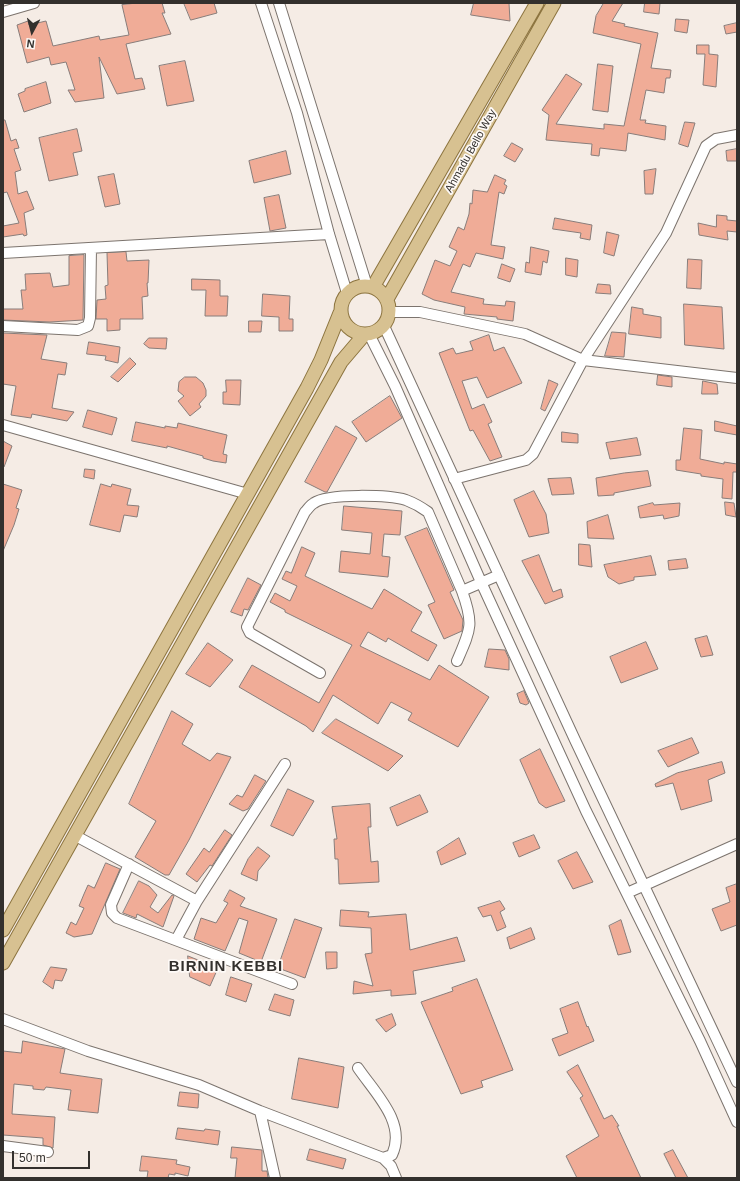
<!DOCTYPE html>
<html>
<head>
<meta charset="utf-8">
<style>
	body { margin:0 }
	#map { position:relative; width:740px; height:1181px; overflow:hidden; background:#f5ece5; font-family:Helvetica,sans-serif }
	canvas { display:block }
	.frame { position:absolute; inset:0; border:4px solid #33302d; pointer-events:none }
	.north { position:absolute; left:12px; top:12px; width:40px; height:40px; -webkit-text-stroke:3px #fefaf7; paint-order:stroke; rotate:187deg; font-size:11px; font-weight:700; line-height:16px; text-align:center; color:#33302d }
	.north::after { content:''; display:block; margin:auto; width:14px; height:18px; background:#33302d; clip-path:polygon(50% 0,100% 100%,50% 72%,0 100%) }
	.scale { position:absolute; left:12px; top:1151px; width:78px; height:18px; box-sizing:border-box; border:2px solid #33302d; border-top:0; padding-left:5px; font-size:12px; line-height:14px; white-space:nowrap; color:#33302d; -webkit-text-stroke:3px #fefaf7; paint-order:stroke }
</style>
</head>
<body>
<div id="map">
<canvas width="740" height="1181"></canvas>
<div class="frame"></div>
<div class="north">N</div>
<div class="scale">50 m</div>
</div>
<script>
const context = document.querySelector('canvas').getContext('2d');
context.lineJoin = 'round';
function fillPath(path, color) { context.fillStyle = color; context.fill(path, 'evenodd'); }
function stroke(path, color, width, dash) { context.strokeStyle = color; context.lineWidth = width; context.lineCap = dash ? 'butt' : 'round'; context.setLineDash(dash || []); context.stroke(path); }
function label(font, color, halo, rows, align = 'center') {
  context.font = font + ' Helvetica,sans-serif'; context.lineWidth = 3.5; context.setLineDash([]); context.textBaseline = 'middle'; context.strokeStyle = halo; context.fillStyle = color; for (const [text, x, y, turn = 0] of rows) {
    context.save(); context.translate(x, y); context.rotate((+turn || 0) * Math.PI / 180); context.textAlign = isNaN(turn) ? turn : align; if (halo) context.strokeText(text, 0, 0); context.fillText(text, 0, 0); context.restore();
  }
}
const building = new Path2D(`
	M137,3h25l3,10h-3l9,21 -45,10 9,35 7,-1 3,11 -28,5 -18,-37 5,41 -29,4 -7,-12h7l-9,-28 -15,3 -2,-8 -22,6 -10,-38 11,-4 1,4 17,-4 7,25 46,-10 1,4 29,-5 -7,-30z
	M184,3h30l3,10 -26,7z
	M474,3h35l1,18 -39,-6z
	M604,3h19l-11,18 13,3 -1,2 34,7 -7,35 20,2 -1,8h-4l-2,15 -18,-3 -6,30h6l-1,3 21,3 -1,14 -37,-7 -2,18 -26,-3 -1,8 -8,-1 1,-11 -46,-4 3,-25 -7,-5 24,-36 16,10 -26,40 48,5v-5l20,2 17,-82 -48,-11 3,-17z
	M645,3h15l-1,11 -15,-2z
	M676,19l13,1 -2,13 -12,-2z
	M737,23v9l-11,2 -2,-8z
	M697,45h12v9l9,1 -2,32 -13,-2 2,-31h-8z
	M185,61l9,40 -27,5 -8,-40z
	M598,64l15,2 -5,46 -15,-2z
	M46,82l5,21 -27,9 -6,-18 7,-3v-2z
	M3,120h2l6,21 5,-2 3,9 -5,1 7,21 -6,2 3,22 9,-3 7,18 -10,4 3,22 -3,1 -1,-2 -20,3v-11l16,-3 -12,-31 -4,1z
	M685,122l10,1 -7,24 -9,-3z
	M77,129l5,22 -9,2 5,22 -29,6 -10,-43z
	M512,143l11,6 -8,13 -11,-6z
	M737,149v12h-10l-1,-10z
	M286,151l5,23 -37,9 -5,-22z
	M656,169l-3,25h-8l-1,-23z
	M114,174l6,30 -15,3 -7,-30z
	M495,175l11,5 -2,4 3,2 -3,8 -5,-2 -8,53 14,2 -2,12 -27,-6 -6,14 -7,-3 -12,28 33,7 -1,5 22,2 1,-5 9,1 -2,19 -16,-2v-2l-33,-3 1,-7 -31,-7 -12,-6 13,-34 15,6 7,-15 -8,-4 9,-20 6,3 5,-16 1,-11 2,1 1,-14 14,2z
	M279,195l7,33 -16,3 -6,-33z
	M717,215l10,1v4l10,1v11l-10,-1 1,9 -29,-5 -1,-12 18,4z
	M555,218l37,7 -2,15 -10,-2 1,-5 -28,-4z
	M607,232l12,3 -5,21 -10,-3z
	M531,247l18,4 -2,12 -4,-2 -2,14 -16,-3 1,-10 3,1z
	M126,252l1,9 22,-1 -1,23h-1l1,13 -6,1 1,22h-23v11l-13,1v-12h-11l1,-19 9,-1 -1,-13 3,-1 -1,-32z
	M84,255l-1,65 -33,2 -47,-2v-11h20l-2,-19h5l-1,-16 25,-1 3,14 16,-2v-29z
	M566,258l12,2 -1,17 -11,-2z
	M688,259l14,1 -1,29 -14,-1z
	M502,264l13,5 -5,13 -12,-4z
	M192,279l28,1v16h8l-1,20h-22l1,-26h-14z
	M598,284l12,1 1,9 -15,-1z
	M263,294l27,2 -1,23h4v12h-14v-14l-17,-1z
	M684,304l38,3 2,42 -39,-4z
	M632,307l11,2v5l18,3v21l-32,-4z
	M249,321h13l-1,11h-12z
	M612,332l14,1 -2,24 -19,-1z
	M3,333l44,2 -6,24 26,4 -2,12 -7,-1 -6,34 22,4 -7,9 -35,-7 -1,4 -20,-3 5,-29 -13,-2z
	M489,335l5,16 10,-4 18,36 -35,15 -10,-21 -15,4 10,28 12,-5 8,18 -4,2 14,33 -12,4 -17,-31 -3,1 -31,-78 14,-5 3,6 17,-4 -3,-8z
	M149,338h18l-1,11 -17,-1 -5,-4z
	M89,342l31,5 -2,16 -13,-3 1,-4 -19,-2z
	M130,358l6,6 -18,18 -7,-5z
	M658,375l14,2v10l-15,-2z
	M185,377h11l7,6 3,7v6l-7,8 2,3 -11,9 -12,-15 6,-5 -6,-5 1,-9z
	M226,380h15l-1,25 -17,-1v-12h3z
	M549,380l9,4 -13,27 -4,-2z
	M703,381l14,3 1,10h-16z
	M390,396l12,22 -36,24 -14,-20z
	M88,410l29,8 -5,17 -29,-8z
	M715,421l22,5v9l-22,-4z
	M136,422l29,6v-2l12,2 1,-5 49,12 -4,19 4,1 -1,8 -13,-2 -10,-3v-2l-36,-10v2l-35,-7z
	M336,426l21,12 -30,54h-2l-20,-10z
	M684,428l18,2 -2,29 24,5v-2l13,2v8h-4l-1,27 -10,-1 1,-19 -22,-3v-2l-25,-4v-10h4z
	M562,432l16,2v9l-16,-1z
	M637,438l4,17 -31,4 -4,-16z
	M3,441l9,5 -8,21h-1z
	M85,469l10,1 -1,9 -10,-2z
	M648,471l3,15 -37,7v2l-16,1 -2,-18 28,-5z
	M571,478l3,16 -22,1 -4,-16z
	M3,484l19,6 -6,18 3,1 -5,16 -11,26z
	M101,484l10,3 1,-3 19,5 -4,16 12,1 -2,11 -13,-2 -4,17 -30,-7z
	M534,491l12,23 3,19 -20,4 -15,-37z
	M725,502l9,1 2,14 -10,-2z
	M653,503l1,2 26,-2 -1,13 -15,3 -1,-4 -23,3 -2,-11z
	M344,506l58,5 -2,24 -16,-1 -2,22 8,1 -2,20 -49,-5 2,-21 29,3 2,-21 -30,-3z
	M608,515l6,24 -26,-1 -1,-16z
	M427,528l27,62 -4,2 13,28 -1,11 -18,8 -16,-34 7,-3 -30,-65z
	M579,544l11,1 2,22 -13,-2z
	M302,547l13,6 -10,23 67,33 12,-20 38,23 -11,19 26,14 -9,16 -40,-23 -2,4 -18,-10 -8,14 70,34 9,-15 50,32 -31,50 -50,-27 4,-7 -21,-11 -13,22 -45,-29 -20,37 -7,-6 -67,-39 13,-22 67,38 33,-58 -67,-33v-2l-15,-8 5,-9 15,8 7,-15 -15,-7 4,-8 5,2z
	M539,555l14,37 8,-3 2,8 -18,7 -23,-43z
	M651,556l5,19 -22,2v3l-15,4 -11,-7 -4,-12z
	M686,559l2,9 -19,2 -1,-9z
	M248,578l13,7 -13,25 -4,-1 -2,7 -11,-4z
	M707,636l6,19 -12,2 -6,-18z
	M646,642l12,27 -37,14 -11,-26z
	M208,643l25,17 -23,27 -24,-13z
	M489,649l16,1 4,9v11l-24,-3z
	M524,691l5,12 -3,2 -6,-2 -3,-9z
	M172,711l21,13 -11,20 28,17 7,-8 14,4 -42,83 -20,35h-4l-30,-18 21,-36 -27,-17z
	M336,719l67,37 -15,15 -66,-38z
	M692,738l7,15 -31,14 -10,-16z
	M540,749l25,52 -19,7 -7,-5 -19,-43z
	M722,762l3,11 -17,7 4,21 -31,9 -8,-27 -17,4 -1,-3 22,-11z
	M255,775l11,6 -18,28 -5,2 -14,-7 8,-9 5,2z
	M288,789l26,12 -21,35 -22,-10z
	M420,795l8,17 -31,14 -7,-18z
	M370,804l1,23h-3l3,35 7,-1 1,21 -40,2 -1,-25h-3l-1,-20h3l-5,-32z
	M225,830l7,5 -20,31 -2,-1 -13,17 -11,-8 18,-26 5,4z
	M534,835l6,13 -21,9 -6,-14z
	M459,838l7,16 -25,11 -4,-13z
	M258,847l12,9 -12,15 -1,10 -16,-7 7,-15z
	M577,852l16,30 -20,7 -15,-28z
	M106,863l14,6 -28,65 -18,3 -8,-4 5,-11 5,3 8,-17 -5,-2 5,-12 4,-9 6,3z
	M139,881l10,5 8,9 -7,12 8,6 14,-18 2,1 -11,31 -26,-13 -1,4 -13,-5z
	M737,884v41l-16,6 -9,-22 18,-7 -4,-14z
	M230,890l15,8 -5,8 37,13 -16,43 -22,-9 9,-32 -9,-3 -14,33 -31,-12 7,-21 15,5 12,-20 -4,-2z
	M500,901l5,8 -5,3 6,15 -9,4 -6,-16 -8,2 -5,-9z
	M341,910l28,2 -1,5 38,-3 4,36 47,-13 8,24 -52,10 3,23 -25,2v-6l-38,4 1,-13 19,5 -8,-32 7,-1 -1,-25 -31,-2z
	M295,919l27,9 -17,50 -27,-10z
	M621,920l10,32 -13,3 -9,-29z
	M531,928l4,11 -25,10 -3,-11z
	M326,952h11v16l-10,1z
	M188,956l30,12 -8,18 -20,-9z
	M51,967l16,2 -5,12 -7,-1 -2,9 -10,-7z
	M231,977l21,7 -6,18 -20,-7z
	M477,979l36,91 -32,11 2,6 -22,7 -40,-92 32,-11 -1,-3z
	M275,994l19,6 -4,16 -21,-6z
	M578,1002l9,25 1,-1 6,15 -35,15 -7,-17 16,-6 -8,-24z
	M392,1014l4,11 -10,7 -10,-12z
	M23,1041l42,8 -5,24 42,6 -4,34 -30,-3 3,-20 -25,-3 -2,3 -11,-1v-3l-19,-2 -2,30 43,3 -2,31 -10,-3v-7l-40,-3v-84l18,2z
	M299,1058l45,9 -6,41 -46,-9z
	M578,1065l26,54 8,-4 7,11h-2l24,52h-64l-11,-22 33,-20 -19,-38 3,-2 -16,-24z
	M180,1092l19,2 -1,14 -20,-2z
	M178,1128l26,3 1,-2 15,2 -2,14 -42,-6z
	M232,1147l30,3v21h5l1,7h-33l2,-20h-6z
	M310,1149l36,10 -3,10 -36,-9z
	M673,1150l15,28h-12l-12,-24z
	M142,1156l35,4 -1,4 14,3 -2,9 -13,-3v2l-6,-1 -1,4h-21l1,-7h-8z`);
fillPath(building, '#f0ac97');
stroke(building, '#887d7a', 1);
const minor = new Path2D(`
	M261,3l36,110 32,121 18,59
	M279,3l88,283
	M3,12l31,-9
	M3,253l326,-19
	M389,312h31l105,22 58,26 154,18
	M3,326l75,4 10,-4 2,-8 1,-70
	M384,326l191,414 162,342
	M369,334l26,52 86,196 105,229 114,230 37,81
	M3,425l245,69
	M454,479l72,-19 7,-6 50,-94 83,-127 40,-87 10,-7 21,-4
	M457,661c14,-32 17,-37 5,-70
	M320,673l-70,-40 -3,-6 58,-115c3,-3 5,-7 9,-9 14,-10 75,-8 92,-3 8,3 15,7 22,12l34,79 37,-16
	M74,835l123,66 88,-137
	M129,864l-18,41 1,8 5,5 175,66
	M627,893l110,-49
	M176,940l21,-39
	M3,1019l85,32 111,34 61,26 123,47 8,8 5,12
	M358,1068c17,25 49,55 34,87l-9,3
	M260,1111l15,67
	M3,1146l45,6`);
const major = new Path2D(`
	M341 310a24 24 0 1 1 48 0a24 24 0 1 1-48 0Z
	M373,287l164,-284
	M387,299l167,-296
	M3,930l304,-542 14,-28 19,-47
	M3,963l338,-601 23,-27`);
stroke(minor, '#7c746e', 12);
stroke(major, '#8c743f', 15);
stroke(minor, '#fff', 10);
stroke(major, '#d7c191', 13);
label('11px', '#33302d', '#fefaf7', [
	["Ahmadu Bello Way",471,151,-61]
]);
context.letterSpacing = '1px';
label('bold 15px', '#33302d', '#fefaf7', [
	["BIRNIN KEBBI",226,967]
]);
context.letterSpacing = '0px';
</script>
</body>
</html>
